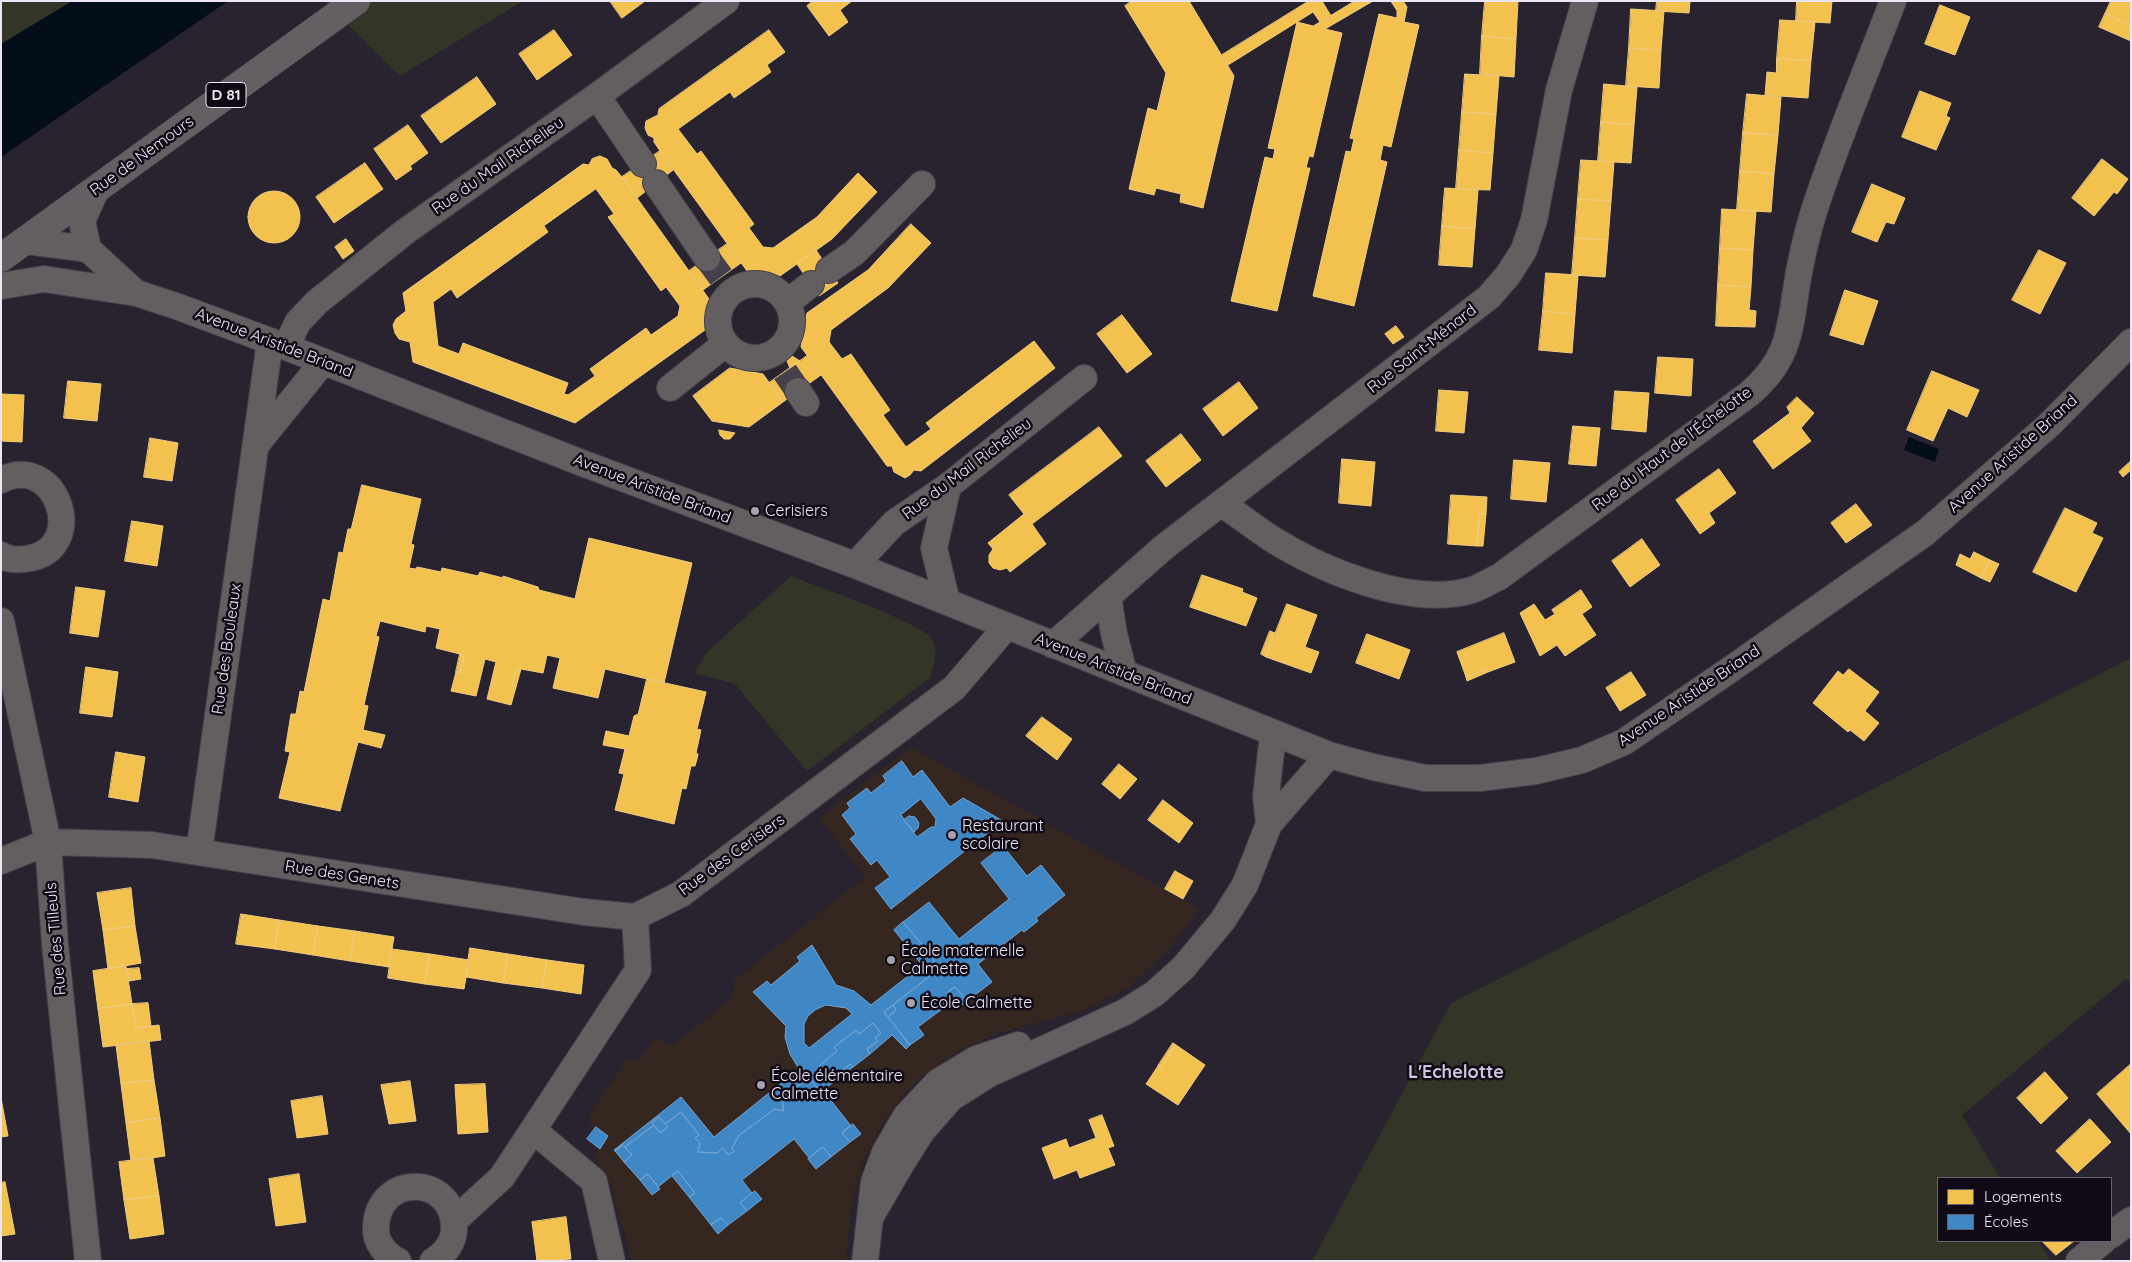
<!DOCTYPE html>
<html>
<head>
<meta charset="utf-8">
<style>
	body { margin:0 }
	#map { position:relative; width:2132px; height:1262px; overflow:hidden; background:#29232f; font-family:Quicksand,sans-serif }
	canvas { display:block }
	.frame { position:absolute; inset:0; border:2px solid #ece5f5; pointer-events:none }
	.legend { position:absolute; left:1937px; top:1177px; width:175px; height:65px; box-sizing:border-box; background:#0f0a15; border:1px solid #67626f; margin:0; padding:6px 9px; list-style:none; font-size:15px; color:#ece5f5 }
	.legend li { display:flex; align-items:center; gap:10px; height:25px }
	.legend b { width:25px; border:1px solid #67626f }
</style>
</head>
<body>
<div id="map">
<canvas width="2132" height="1262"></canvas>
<div class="frame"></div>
<ul class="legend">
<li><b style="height:14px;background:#f2c14e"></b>Logements</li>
<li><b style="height:14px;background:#3f88c5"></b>Écoles</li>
</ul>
</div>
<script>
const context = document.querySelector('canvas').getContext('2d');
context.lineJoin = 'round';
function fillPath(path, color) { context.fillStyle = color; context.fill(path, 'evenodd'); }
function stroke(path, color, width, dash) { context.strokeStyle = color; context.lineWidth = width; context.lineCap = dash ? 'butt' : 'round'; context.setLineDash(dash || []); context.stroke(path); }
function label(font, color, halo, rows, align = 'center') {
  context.font = font + ' Quicksand,sans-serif'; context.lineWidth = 5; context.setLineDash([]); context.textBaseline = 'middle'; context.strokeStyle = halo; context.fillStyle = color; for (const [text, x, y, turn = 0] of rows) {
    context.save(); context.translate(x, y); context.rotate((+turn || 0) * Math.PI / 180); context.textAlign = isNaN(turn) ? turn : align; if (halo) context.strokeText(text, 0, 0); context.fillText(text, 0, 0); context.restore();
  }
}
fillPath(new Path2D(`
	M911,747l288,162 -29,39 -42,40 -45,23 -84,22 -37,16 -40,27 -17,17 -22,29 -21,44 -10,33 -6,62h-214l-21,-76 -17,-30 14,-19 -19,-13v-8l38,-55h12l16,-22 17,8 62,-50 -1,-15 132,-104 -46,-59z`), '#352620');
fillPath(new Path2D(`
	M1,1h114l-114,77z
	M324,1h199l-123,75z
	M791,576c22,9 131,47 140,62 8,12 3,27 -1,40l-123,93 -72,-87 -41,-11 14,-22z
	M2131,658v326l-5,-5 -164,136 38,63h-62v63h100l13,20h-739l139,-258z`), '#333527');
fillPath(new Path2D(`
	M72,1h156l-227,156v-113z
	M1909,437l30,12 -4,13 -31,-12z`), '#040e1a');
const homes = new Path2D(`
	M610,1h35l-23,17z
	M813,1h39l-12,9 8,12 -19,14 -22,-30z
	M1132,1h57l45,75 -31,132 -23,-6 1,-8 -25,-6 -2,7 -25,-6 19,-81 9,3 9,-38 -41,-67z
	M1309,1h13l9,15 -11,6 -7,-10 -85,53 -6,-10z
	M1355,1h18l-48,28 17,4 -29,124 -4,-1 -3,12h4l-33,143 -46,-10 34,-144 8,2 2,-10 -7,-1 29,-126 16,4z
	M1391,1h12l4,6 -3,15 15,3 -28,122 -8,-2 -3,15 7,2 -33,144 -41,-10 33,-145 5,1 3,-13 -4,-1 29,-124 18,4v-7z
	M1485,1h33l-2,38 -34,-3z
	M1657,1h33l-1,12 -33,-2z
	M1797,1h35l-2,22 -34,-2z
	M2111,1h20v25l-26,-12z
	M1940,5l30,12 -15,38 -30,-11z
	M1631,9l33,2 -3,39 -32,-2z
	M2105,14l26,12v15l-32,-14z
	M1780,20l35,2 -4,38 -34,-1z
	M554,30l18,25 -35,25 -18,-26z
	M769,30l16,22 -18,13 4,7 -37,26 -4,-6 -52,37 19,25 4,-3 53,73 -5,4 14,19 10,1 44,-31 41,-44 19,19 -45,47 -52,37 -33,-5 -87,-120 -6,-9v-4l-6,-3 -3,-7 1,-7 12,-6 1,-6z
	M1482,36l34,3 -2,38 -34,-3z
	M1629,48l32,2 -2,38 -33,-2z
	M1777,59l34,1 -3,38 -43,-3 2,-23 9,1z
	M1465,74l34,2 -3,38 -34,-2z
	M477,77l19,27 -55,39 -20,-27z
	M1604,84l33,3 -3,38 -33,-3z
	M1920,91l31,12 -5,13 4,2 -14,32 -34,-13z
	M1747,94l34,3 -3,38 -35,-2z
	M1462,112l34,2 -3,39 -34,-3z
	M1601,122l33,3 -3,38 -33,-2z
	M408,125l20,28 -18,13 2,3 -16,11 -22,-31z
	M1743,133l35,2 -4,39 -34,-3z
	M1459,150l34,3 -3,37 -34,-1z
	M660,151l13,19 -36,28 -15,-21z
	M600,156l7,3 5,9 4,2 6,7 87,122 -4,31 -130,93 -162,-61 -3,-20 -11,-3 -4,-6 -2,-8 3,-6 10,-8 -3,-18 180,-129 6,1 3,-6zM596,189l18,25 -6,3 53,74 5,-4 14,19 -2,10 -27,19 -5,-7 -56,41 5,7 -27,19 -4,-1 4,-11 -105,-40 -4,11 -21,-8 -5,-44 18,-13 6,9 91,-66 -4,-6z
	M2102,159l26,20 -11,15 -3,-2 -20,24 -22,-18z
	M1581,160l33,2 -3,39 -33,-2z
	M365,163l18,26 -49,34 -18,-26z
	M1740,171l34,3 -3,38 -34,-2z
	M1872,184l33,14 -11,26 -8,-2 -9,20 -25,-10z
	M1445,188l33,2 -3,39 -33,-3z
	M248 217a26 26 0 1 1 52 0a26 26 0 1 1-52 0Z
	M1578,199l33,2 -3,39 -33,-2z
	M1722,209l34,2 -3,39 -33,-2z
	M911,224l20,19 -43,45 -57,42 -2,12 13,17 9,-5 39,56 -7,5 23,32 25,-18 -5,-6 108,-82 21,27 -134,103 -7,-1 -4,5 -5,3 -11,-6 -2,-6h-5l-86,-119 6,-34 61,-43z
	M1442,226l33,3 -3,38 -33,-2z
	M1575,238l33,2 -3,37 -33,-2z
	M346,239l8,12 -11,8 -8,-12z
	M727,244l14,19 -38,27 -14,-19z
	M1720,248l33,2 -2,37 -33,-2z
	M816,250l22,33 -19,13 -22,-32z
	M2039,250l27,13 -26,51 -28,-14z
	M1546,273l32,2 -3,39 -32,-3z
	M1718,285l33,2 -2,23 7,1 -1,16 -39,-1z
	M1845,290l33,11 -15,44 -33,-10z
	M1543,311l32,3 -3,39 -33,-3z
	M1122,315l30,39 -25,19 -30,-39z
	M1396,326l8,11 -11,7 -8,-10z
	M792,356l8,5 -10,7 -4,-9z
	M807,356l14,19 -38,27 -14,-19z
	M1658,357l35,2 -2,37 -36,-3z
	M730,368l33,6 20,28 -34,25 -37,-6 -19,-25z
	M1932,371l47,19 -12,27 -19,-9 -15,33 -26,-11z
	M68,381l33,3 -4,37 -33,-3z
	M1239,382l19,26 -35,28 -20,-27z
	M1439,390l29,2 -4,41 -28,-2z
	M1615,391l34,2 -3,39 -34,-3z
	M1,394l23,1 -2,47 -21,-1z
	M1797,397l17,16 -13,15 10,13 -38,28 -20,-28 37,-28 -3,-6z
	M1573,426l27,2 -4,38 -27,-2z
	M1099,427l23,29 -90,68 14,20 -36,28 -3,-4 -7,2 -7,-2 -4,-5v-8l4,-6 -5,-6 36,-29 -15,-19z
	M719,430l16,3 -5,6h-6l-4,-4z
	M1181,434l20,26 -35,27 -20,-26z
	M150,438l28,5 -6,38 -28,-4z
	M1342,459l33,3 -4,44 -32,-3z
	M1514,460l36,3 -4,39 -35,-3z
	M2131,461v9l-8,7 -4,-5z
	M1719,469l17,24 -27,20 6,10 -15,11 -24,-34z
	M362,485l59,14 -10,45 3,1 -5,23 7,1 1,-2 24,5 1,-4 36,8 2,-4 23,6v-2l35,11 1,3 36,9 14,-61 103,25 -28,120 -59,-14 -7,29 -45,-10 7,-30 -13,-3 -4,18 -22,-4 -5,1 -4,15 4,2 -5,18 -24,-6 9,-37 -11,-3 -9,37 -25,-5 5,-19 4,1 4,-16 -4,-3 -24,-6 4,-19 -14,-3 -1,6 -45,-11 -4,15 3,1 -15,68 4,1 -5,24 22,5 -4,13 -23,-6 -18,69 -61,-13 11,-46 -5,-1 6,-37h5l4,-23 4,1 19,-93 7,2 9,-49 4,1 5,-24h3z
	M1451,495l36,2 -1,17h-6l-3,32 -29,-2z
	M1856,504l16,21 -26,18 -15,-20z
	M2065,508l32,15 -5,10 11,5 -27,54 -43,-20z
	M1480,514h6l-3,32h-6z
	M132,521l31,5 -6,40 -32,-5z
	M1642,539l18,26 -30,22 -18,-26z
	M1974,552l16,8 -9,18 -25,-13 4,-11 10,5z
	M1990,560l9,4 -9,18 -9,-4z
	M1202,575l41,14 -1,3 15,6 -11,28 -56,-19z
	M76,587l29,4 -7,46 -28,-4z
	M1581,590l11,17 -10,7 14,21 -31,21 -8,-11 -17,11 -20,-43 14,-9 11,16 10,-6 -3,-4z
	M1287,604l30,11 -12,32 14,5 -8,21 -45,-16z
	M1270,631l5,2 -9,24 -5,-3z
	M1504,633l11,29 -27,10 -2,-3 -20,8 -9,-25z
	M1367,634l43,16 -11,29 -43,-16z
	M460,654l4,3 -4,16 -4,-1z
	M86,667l32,5 -6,45 -32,-4z
	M521,669l-5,18 -4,-2 4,-15z
	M1486,669l2,3 -21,9 -1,-4z
	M1849,669l30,23 -14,19 14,12 -15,18 -14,-11 -2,2 -35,-29 25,-32 5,4z
	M1631,672l15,23 -26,16 -14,-23z
	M647,679l59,13 -9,37 4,1 -5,23 2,1 -1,5 -2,7h-4l-5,23 -4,-1 -8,36 -59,-14 9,-36 -5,-1 6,-24 -22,-4 3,-14 23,5 5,-20 4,-2z
	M1042,717l30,22 -15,21 -31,-24z
	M116,752l29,5 -7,45 -29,-5z
	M1119,764l18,15 -17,20 -18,-15z
	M1163,800l30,23 -14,20 -31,-23z
	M1175,871l18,10 -10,18 -18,-10z
	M131,888l4,38 -32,4 -6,-37z
	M241,914l38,6 -4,29 -39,-5z
	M279,920l39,6 -5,29 -38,-6z
	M135,926l6,37 -33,6 -5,-39z
	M318,926l37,5 -5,30 -37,-6z
	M355,931l39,6 -5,30 -39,-6z
	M470,948l38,6 -5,29 -37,-6z
	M392,949l38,5 -5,30 -37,-6z
	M430,954l39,6 -5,29 -39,-5z
	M508,954l39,6 -5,28 -39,-5z
	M547,960l37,5 -3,29 -39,-6z
	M126,966l6,38 -34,5 -5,-38z
	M139,968l2,11 -12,2 -2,-12z
	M148,1003l3,23 -15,2 -4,-24z
	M132,1004l4,24 23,-3 2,15 -58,7 -5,-38z
	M149,1041l5,39 -33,4 -5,-39z
	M1173,1043l3,2 -15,23 -3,-2z
	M1176,1045l29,20 -27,40 -32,-21 12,-18 3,2z
	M2131,1064v70l-34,-40z
	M2045,1072l23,26 -27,26 -24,-26z
	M154,1080l6,38 -34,5 -5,-39z
	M410,1081l6,40 -27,3 -8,-39z
	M485,1084l3,48 -30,2 -3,-49z
	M322,1096l6,38 -31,4 -6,-37z
	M1,1098l7,38 -7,1z
	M1102,1115l12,31 -6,2 7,17 -35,13 -3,-8 -23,9 -12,-31 24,-9 3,9 27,-10 -7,-18z
	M160,1118l5,38 -34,5 -5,-38z
	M2090,1119l21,23 -34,31 -21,-22z
	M153,1158l6,38 -35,4 -5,-38z
	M299,1174l7,48 -30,4 -7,-47z
	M5,1182l10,52 -14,2v-53z
	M159,1196l5,38 -34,5 -6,-39z
	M566,1217l5,42 -34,2 -5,-39z
	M2042,1241h32l-18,14z`);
fillPath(homes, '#f2c14e');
stroke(homes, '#f0cc80', 1);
const schools = new Path2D(`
	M902,761l11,16 9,-7 28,37 13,-9 40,23 -112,88 -16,-21 15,-11 -13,-17 -6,5 -21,-26 6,-5 -14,-19 8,-7 -3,-5 20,-15 4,5 15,-12 -3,-5zM921,799l15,20 -1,8h-4l-14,10 -16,-22z
	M909,816l6,1 4,6 -1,5 -4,4 -10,-12z
	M1003,846l24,30 14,-11 24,30 -29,23 2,3 -14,11 -2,-2 -44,34 14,18 -25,19 -12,-14 -7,5 6,8 -36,27 6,8 -14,10 -22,-28 8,-7 -3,-5 38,-30 3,-16 -31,-37 26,-20 30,37 50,-40 -28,-36z
	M903,922l31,37 -3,16 -47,37 26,33 -4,4 -14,-14 -22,19 -3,-5 11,-8 -3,-3 6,-5 -8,-10 -14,11 -3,-4 -22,17 3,4 -18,15 8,11 7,-5 3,2 13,-10 3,3 -32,25 -12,-14 -22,16 2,4 -6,5v8l-8,-2 -36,26 -7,13 2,3 -6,4 -5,-7 -6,5 -19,-1 2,-9 -5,-5 4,-3 -18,-23 -16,12 -6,-7 -7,6 2,2 -29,22 -2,-2 -8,6 -1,-1 67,-53 33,40 85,-68 -9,-15 -5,-17 1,-11 -33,-34 14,-11 4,4 29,-24 -3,-4 15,-12 24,40 18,6 17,14 51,-40 -28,-35zM826,1005l20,3 6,6 -43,34 -5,-5v-19l4,-8 7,-6z
	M955,987l12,14 -8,6 -11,-15z
	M893,1005l3,5 -8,7 -4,-5z
	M873,1023l8,10 -6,5 3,3 -11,8 3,5 -17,13 -3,-3 -13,10 -3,-2 -7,5 -8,-11 18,-15 -3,-4 22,-17 3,4z
	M809,1078l12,14 -4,3 6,7 6,-4 22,28 -9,7 8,9 -19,15 -8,-10 -14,11 -15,-19 -52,41 10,13 -12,10 7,8 -19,14 -7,-7 -10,7 -22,-28 6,-4 -17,-22 -20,16 -10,-13 -8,6 -16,-18 8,-7 -7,-8 29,-22 6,8 8,-6 -3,-3 16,-12 18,23 -4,3 5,5 -2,9 19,1 6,-5 5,7 6,-4 -2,-3 7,-13 36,-26 8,2v-8l6,-5 -2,-4z
	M825,1089l6,7 -8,6 -6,-7z
	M659,1117l9,10 -8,6 -8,-10z
	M853,1124l8,10 -11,8 -8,-9z
	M596,1127l12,9 -8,13 -13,-10z
	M623,1145l9,10 -8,7 -9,-11z
	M823,1147l8,10 -15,12 -8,-10z
	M678,1171l17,22 -6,4 -17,-21z
	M648,1174l12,15 -8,6 -12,-15z
	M755,1191l7,8 -15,12 -7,-8z
	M721,1218l7,7 -10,9 -7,-9z`);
fillPath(schools, '#3f88c5');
stroke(schools, '#73a4d3', 1);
stroke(new Path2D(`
	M707,258l14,19
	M785,372l13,19`), '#46404d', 26, [26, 13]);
const minor = new Path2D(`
	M597,96l46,68
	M656,183l51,75
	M96,190l-14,31 6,28 48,44
	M26,241l62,8
	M829,270l25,-17 68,-69
	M718 321a37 37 0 1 1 74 0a37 37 0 1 1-74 0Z
	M1,286l43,-7 92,14 40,13 110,41 296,116 273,102 474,190 44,12 52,11h55l56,-7 46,-11 42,-18 107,-73 194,-136 124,-108 82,-83
	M788,302l23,-18
	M286,347l12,-25 19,-20 89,-71 191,-135 129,-95
	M670,388l55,-44
	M798,391l8,12
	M256,445l67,-83
	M1,480c56,-28 87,66 30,78 -10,2 -21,3 -30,-3
	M1222,504c17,11 33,24 50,35 51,32 140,69 200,51 9,-3 18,-9 27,-13l250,-183c46,-39 40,-72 51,-127 5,-26 12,-52 21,-77 22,-64 48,-126 72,-189
	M855,565l39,-42 54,-37 136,-108
	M1108,596l6,38 10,39
	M947,602l-13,-54 14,-62
	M1,621l47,221 7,102 33,317
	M1053,645l111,-98 325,-250 19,-22 16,-25 10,-30 25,-130 26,-89
	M1269,824l-3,-28 7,-62
	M199,852l71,-511
	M1,861l47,-19 104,3 432,67 51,5
	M533,1130l61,51 18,80
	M871,1216l32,-55 19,-30 29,-33 38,-24 136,-62 29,-18 29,-26 40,-48 22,-35 24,-61 60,-69
	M454,1221l48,-44 136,-207 -3,-53 46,-23 273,-206 53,-62
	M2111,1235l20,-15
	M398,1261c-12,-6 -23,-19 -22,-33 1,-57 81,-54 78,3 -1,13 -10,23 -21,30
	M865,1261l9,-79 11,-30 21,-36 32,-34 38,-23 42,-14
	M2079,1261l24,-20`);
const major = new Path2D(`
	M1,258l355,-257`);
stroke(minor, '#443f4a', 28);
stroke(major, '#443f4a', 29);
stroke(minor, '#635e5f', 26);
stroke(major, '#655e62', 28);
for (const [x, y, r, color] of [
	[755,511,5,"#a8a1b0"],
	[952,835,5,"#a8a1b0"],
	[891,960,5,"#a8a1b0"],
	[911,1003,5,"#a8a1b0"],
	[761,1085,5,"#a8a1b0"]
]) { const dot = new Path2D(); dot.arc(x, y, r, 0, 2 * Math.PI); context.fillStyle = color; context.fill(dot); stroke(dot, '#0f0a15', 2); }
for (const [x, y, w] of [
	[226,95,40]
]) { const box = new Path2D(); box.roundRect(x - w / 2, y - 12.5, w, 25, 4); context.fillStyle = '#0f0a15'; context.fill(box); stroke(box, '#ece5f5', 1); }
label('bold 15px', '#ece5f5', null, [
	["D 81",226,95]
]);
label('16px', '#ece5f5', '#0f0a15', [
	["Rue de Nemours",142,156,-36],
	["Rue du Mail Richelieu",498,166,-35],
	["Avenue Aristide Briand",274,343,21],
	["Rue Saint-Ménard",1422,349,-38],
	["Rue du Haut de l'Échelotte",1672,449,-37],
	["Avenue Aristide Briand",2013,454,-42],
	["Rue du Mail Richelieu",967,469,-37],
	["Avenue Aristide Briand",652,489,21],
	["Rue des Bouleaux",227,649,-82],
	["Avenue Aristide Briand",1113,669,22],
	["Avenue Aristide Briand",1689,696,-34],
	["Rue des Cerisiers",732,855,-36],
	["Rue des Genets",342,875,9],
	["Rue des Tilleuls",56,939,-95]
]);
label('16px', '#ece5f5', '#0f0a15', [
	["Cerisiers",765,511],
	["Restaurant",962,826],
	["scolaire",962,844],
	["École maternelle",901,951],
	["Calmette",901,969],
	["École Calmette",921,1003],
	["École élémentaire",771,1076],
	["Calmette",771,1094]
], 'left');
label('bold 18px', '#d1c2e2', '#0f0a15', [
	["L'Echelotte",1456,1073]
]);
</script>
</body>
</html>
